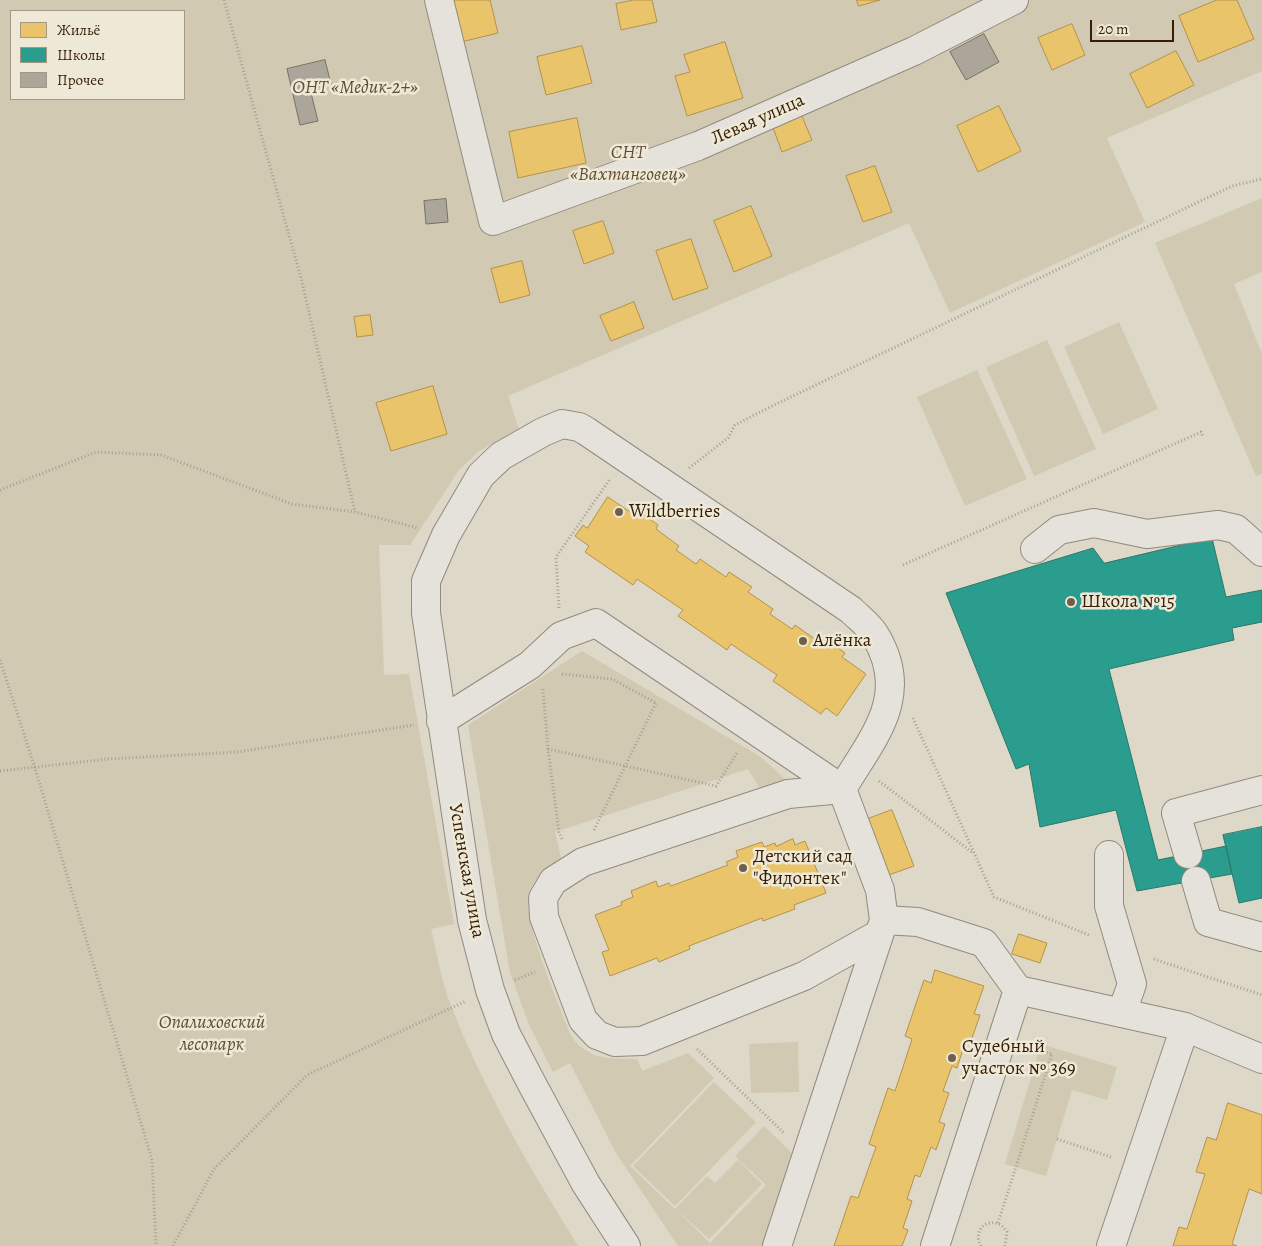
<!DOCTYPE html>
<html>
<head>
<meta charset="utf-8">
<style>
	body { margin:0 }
	#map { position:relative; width:1262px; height:1246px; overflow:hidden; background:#ddd8c8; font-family:Alegreya,serif }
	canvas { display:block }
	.legend { position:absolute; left:10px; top:10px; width:175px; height:90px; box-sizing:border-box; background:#eee8d6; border:1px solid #a49783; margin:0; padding:6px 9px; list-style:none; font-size:15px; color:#351d06 }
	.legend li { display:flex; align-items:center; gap:10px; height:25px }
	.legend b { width:25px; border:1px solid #a49783 }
	.scale { position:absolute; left:1090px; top:20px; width:84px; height:22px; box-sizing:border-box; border:2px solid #351d06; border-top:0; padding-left:6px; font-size:15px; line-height:18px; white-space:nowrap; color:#351d06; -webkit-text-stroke:4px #eee8d6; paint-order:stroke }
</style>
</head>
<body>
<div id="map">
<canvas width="1262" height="1246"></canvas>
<ul class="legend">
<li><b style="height:14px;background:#e9c46a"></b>Жильё</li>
<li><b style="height:14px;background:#2a9d8f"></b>Школы</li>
<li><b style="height:14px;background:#aca69a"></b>Прочее</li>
</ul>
<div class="scale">20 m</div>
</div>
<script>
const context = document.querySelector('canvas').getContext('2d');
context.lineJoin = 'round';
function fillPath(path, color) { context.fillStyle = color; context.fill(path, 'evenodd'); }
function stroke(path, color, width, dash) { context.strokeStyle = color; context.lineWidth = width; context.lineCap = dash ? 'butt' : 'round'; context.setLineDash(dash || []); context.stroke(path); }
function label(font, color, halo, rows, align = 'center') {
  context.font = font + ' Alegreya,serif'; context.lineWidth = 5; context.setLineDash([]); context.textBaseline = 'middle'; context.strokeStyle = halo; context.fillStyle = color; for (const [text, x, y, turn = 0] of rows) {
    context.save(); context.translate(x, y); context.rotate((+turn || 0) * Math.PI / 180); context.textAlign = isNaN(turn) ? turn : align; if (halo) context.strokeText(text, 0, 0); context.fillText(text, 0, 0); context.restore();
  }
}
fillPath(new Path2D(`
	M0,0h1262v71l-155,67 38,84 -195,91 -41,-90 -401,173 11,33 -40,22 -20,19 -49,75h-31l5,130 25,-1 45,250 -23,5c6,24 10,51 19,74 33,86 80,165 128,243h-578zM11,11h173v88h-173z
	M1262,198v74l-28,12 28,70v120l-6,2 -101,-233z
	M1119,322l39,87 -55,25 -39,-87z
	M1047,340l49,109 -62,27 -48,-109z
	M977,370l50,109 -62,27 -48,-109z
	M582,651l179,106 26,24 -27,7 -12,-19 -193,63 7,30c-13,7 -28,15 -33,30 -8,26 31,115 42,144 18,25 38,22 66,23l5,12 46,-18 26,25 -84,88 45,43 32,-33 8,7 23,-23 24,24 -53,55 -25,-23 8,-9 -9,9 27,27 56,-58 -31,-29 29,-30 28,27 -30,93h-84l-62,-93 -46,-90 -17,9 -23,-45 -20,-54 -42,-248z
	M798,1042l1,50 -48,1 -2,-49z
	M1041,1044l76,23 -10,33 -35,-10 -26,86 -41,-12z
	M714,1082l42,40 -81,84 -42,-40z`), '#d1c9b2');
const homes = new Path2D(`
	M451,0h39l8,33 -37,9z
	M634,0h18l5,22 -36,8 -5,-26z
	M857,0h23l-21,6z
	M1217,0h20l17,39 -56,23 -19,-46z
	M1072,24l13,31 -33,15 -14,-32z
	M725,42l18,56 -56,18 -12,-40 15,-4 -6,-17z
	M582,46l10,37 -46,12 -9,-38z
	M1176,51l18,34 -47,23 -17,-34z
	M999,106l22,45 -43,21 -21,-46z
	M801,114l11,26 -30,12 -10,-27z
	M577,118l9,45 -68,15 -9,-46z
	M875,166l17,46 -29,10 -17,-46z
	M751,206l21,50 -38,16 -20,-51z
	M603,221l11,32 -30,11 -11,-33z
	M691,239l17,49 -35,12 -17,-49z
	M522,261l8,34 -30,8 -9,-34z
	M634,302l10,26 -33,13 -11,-25z
	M370,315l3,20 -16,2 -3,-20z
	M433,386l14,48 -56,17 -15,-48z
	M608,497l25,17 3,-5 22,16 -2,4 23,17 -3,4 20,14 4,-5 26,18 3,-5 23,15 -4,5 25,17 -3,5 22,15 3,-4 24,17 3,-5 23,16 -3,4 24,17 -29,42 -11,-8 -5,6 -48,-33 4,-6 -46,-31 -4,6 -49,-34 5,-6 -46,-31 -4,6 -48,-33 4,-6 -14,-10 8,-11 4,3z
	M892,810l22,56 -28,10 -21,-56z
	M793,839l2,6 10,-4 21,52 -32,12 1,4 -32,12 -1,-3 -73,28 1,3 -31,13 -2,-4 -47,18 -8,-24 7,-2 -14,-35 27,-10 -1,-3 12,-5 -2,-6 25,-10 2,6 11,-4 2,3 57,-21 -2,-3 12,-5 -2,-6 26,-9 2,5 11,-4 1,3z
	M1019,934l28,9 -7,20 -28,-9z
	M935,970l49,16 -10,28 6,1 -9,26 -5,-1 -9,28 -5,-2 -9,25 6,2 -10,29 6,2 -9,26 -5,-3 -11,30 -5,-2 -8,24 5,2 -9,27 5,2 -6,16h-68l17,-50 7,2 18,-51 -7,-3 19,-56 7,3 9,-27 8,-25 -7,-3 19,-56 7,3z
	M1228,1103l34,12v79l-13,-5 -17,55 5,2h-64l6,-19 8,2 18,-55 -9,-2 11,-35 9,3z`);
fillPath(homes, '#e9c46a');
stroke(homes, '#b3924c', 1);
const schools = new Path2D(`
	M1212,538l14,59 36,-7v32l-30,6 2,12 -125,29 49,191 68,-14 6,28 -95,17 -21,-81 -76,17 -11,-63 -13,5 -70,-176 147,-45 11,15z
	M1262,827v71l-23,5 -16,-68z`);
fillPath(schools, '#2a9d8f');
stroke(schools, '#2d7766', 1);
const building = new Path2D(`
	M984,34l15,28 -33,18 -16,-28z
	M325,60l6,24 -21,5 8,32 -18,4 -13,-56z
	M446,199l2,23 -22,2 -2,-23z`);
fillPath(building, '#aca69a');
stroke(building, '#787166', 1);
const minor = new Path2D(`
	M439,0l54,221 205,-75 216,-95 100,-51
	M1035,549l24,-19 35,-7 53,11 71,-9 18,4 26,23
	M441,721l89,-56 31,-29 35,-13 246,166
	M842,789l-54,5 -205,68 -30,19 -10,17 1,19 39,103 14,15 18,7 27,-1 162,-65 75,-42
	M1188,854l-12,-41 86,-23
	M1109,855v51l23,78 -10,28
	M1196,881l12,41 54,15
	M626,1246l-40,-62 -54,-100 -26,-50 -16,-44 -18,-70 -46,-307v-32l20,-46 35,-60 20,-19 42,-24 19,-8 17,3 7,4 265,179c8,8 19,16 24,25 37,61 -2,102 -33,154l38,101 4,30 34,2 66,21 34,47 167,37 77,32
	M777,1246l105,-320
	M935,1246l83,-256
	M1111,1246l74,-219`);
stroke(minor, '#918a7f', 30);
stroke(new Path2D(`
	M224,0l78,282 53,230
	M689,468l39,-30 7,-13 39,-20 458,-219 30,-7
	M0,490l96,-38 65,3 131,49 63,8 63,16
	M903,565l298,-133 2,4
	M559,608l-3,-51 54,-78
	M0,660l35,108 117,392 4,86
	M562,674l50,5 44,24
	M543,689l5,60 11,83 4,9
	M913,718l81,179 95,38
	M548,749l168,37 21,-33
	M0,771l108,-12 129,-7 177,-27
	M879,781l94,72
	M594,830l62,-127
	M1154,959l108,36
	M515,980l20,-8
	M697,1049l87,84
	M1057,1139l54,18
	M998,1223l54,-169 -23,-7
	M173,1246l41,-77 93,-94 159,-74
	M981,1246c-11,-20 15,-33 26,-14l-2,14`), '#a39f97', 3, [1, 2.5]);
stroke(minor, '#e5e2db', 28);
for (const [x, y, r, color] of [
	[619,512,5,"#705e4a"],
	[1071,602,5,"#705e4a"],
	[803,641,5,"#705e4a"],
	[743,868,5,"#705e4a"],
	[952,1058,5,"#705e4a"]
]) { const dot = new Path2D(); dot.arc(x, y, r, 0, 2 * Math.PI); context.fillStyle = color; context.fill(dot); stroke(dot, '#eee8d6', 2); }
label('italic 19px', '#614d34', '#eee8d6', [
	["ОНТ «Медик-2+»",355,88],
	["СНТ",628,153],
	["«Вахтанговец»",628,175],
	["Опалиховский",212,1023],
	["лесопарк",212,1045]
]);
label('19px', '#351d06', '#eee8d6', [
	["Левая улица",758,120,-24],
	["Успенская улица",466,871,80]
]);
label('19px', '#351d06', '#eee8d6', [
	["Wildberries",629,512],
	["Школа №15",1081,602],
	["Алёнка",813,641],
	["Детский сад",753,857],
	["\"Фидонтек\"",753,879],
	["Судебный",962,1047],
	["участок № 369",962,1069]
], 'left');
</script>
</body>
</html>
